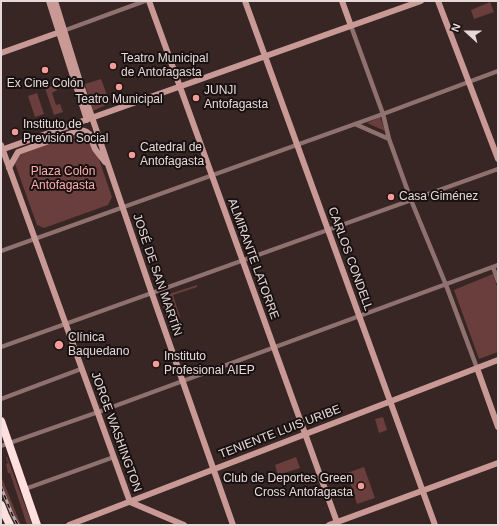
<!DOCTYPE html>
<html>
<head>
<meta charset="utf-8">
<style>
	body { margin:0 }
	#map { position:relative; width:499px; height:526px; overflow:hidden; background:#382625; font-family:Helvetica,sans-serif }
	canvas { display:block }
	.frame { position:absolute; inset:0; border:2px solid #e6d9d8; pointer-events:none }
	.north { position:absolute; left:447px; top:12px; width:40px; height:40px; -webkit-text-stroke:3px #191111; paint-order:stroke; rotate:291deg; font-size:11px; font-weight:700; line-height:16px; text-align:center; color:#e6d9d8 }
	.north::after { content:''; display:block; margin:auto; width:14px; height:18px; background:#e6d9d8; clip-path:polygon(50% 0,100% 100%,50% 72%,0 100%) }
</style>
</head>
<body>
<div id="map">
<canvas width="499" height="526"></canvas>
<div class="frame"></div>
<div class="north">N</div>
</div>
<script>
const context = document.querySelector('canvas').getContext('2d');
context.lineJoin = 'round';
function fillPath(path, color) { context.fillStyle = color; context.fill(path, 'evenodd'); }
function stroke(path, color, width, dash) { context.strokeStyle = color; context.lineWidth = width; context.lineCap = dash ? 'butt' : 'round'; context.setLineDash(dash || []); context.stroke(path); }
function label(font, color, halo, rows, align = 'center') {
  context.font = font + ' Helvetica,sans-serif'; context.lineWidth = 4; context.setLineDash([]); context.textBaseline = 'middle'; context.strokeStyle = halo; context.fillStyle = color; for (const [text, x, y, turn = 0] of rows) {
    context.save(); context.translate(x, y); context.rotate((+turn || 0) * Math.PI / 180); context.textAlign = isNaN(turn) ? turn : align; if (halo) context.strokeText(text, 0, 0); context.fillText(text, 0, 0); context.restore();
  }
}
fillPath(new Path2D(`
	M490,2l4,10 -20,7 -3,-9z
	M101,79l9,24 -17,8 -8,-27z
	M56,85l1,5 -5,3 4,12 4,-1 3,8 -9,3 -9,-27z
	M37,93l7,21 -9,3 -7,-21z
	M380,117l5,14 -18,-8z
	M86,131l9,17 17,49 -4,8 -64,23 -7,-3 -23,-64 4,-9z
	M493,274l5,15v63l-19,7 -25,-69z
	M197,285v2l-24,8 7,22 -7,3 2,8 -4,2 -11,-33z
	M383,417l4,13 -8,3 -4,-14z
	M6,457h1l25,67 -5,1 -17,-52h-2l-2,-9 2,-1z
	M296,457l4,11 -22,7 -3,-10z
	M364,467l11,31 -18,6 -10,-31z
	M1,476l20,49h-2c-7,-15 -18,-32 -18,-49z`), '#6a3e3c');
stroke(new Path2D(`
	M351,26l32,88 6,25 22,61 35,85 31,83
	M63,31l82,-30
	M355,124l34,15
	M1,251l382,-137 115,-43
	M493,267l5,14
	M1,347l497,-178
	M1,399l80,-30
	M1,446l103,-36 394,-145
	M25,489l89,-32`), '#8f716f', 4.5);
stroke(new Path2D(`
	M49,1l38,119
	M55,1l25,81 70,206 83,237
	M149,1l189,524
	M245,1l190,524
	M342,1l9,25
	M438,1l60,158
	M1,53l59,-21
	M1,145l129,357 54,23
	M1,150l420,-149
	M9,168l9,-16 62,-22c14,2 10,9 15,19 3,4 7,9 10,13
	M477,368l21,59
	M69,525l429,-165
	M329,525l169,-62`), '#c99996', 6);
stroke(new Path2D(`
	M1,421l36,104
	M1,505l4,10 5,10`), '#ffe0de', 8);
const rail = new Path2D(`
	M1,487l11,27 6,11`);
stroke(rail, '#b6a7a6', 3);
stroke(rail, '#191111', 1.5, [4.5]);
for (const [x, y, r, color] of [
	[113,66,4,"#f59b98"],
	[45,70,4,"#f59b98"],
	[119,87,4,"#f59b98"],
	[196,98,4,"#f59b98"],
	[15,132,4,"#f59b98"],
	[132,155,4,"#f59b98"],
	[391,197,4,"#f59b98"],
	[59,345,5,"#f59b98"],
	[156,364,4,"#f59b98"],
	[361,486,4,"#f59b98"]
]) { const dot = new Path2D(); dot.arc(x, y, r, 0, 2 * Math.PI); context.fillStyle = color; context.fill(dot); stroke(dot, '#191111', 1.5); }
label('12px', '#e6d9d8', '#191111', [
	["Teatro Municipal",121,59],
	["de Antofagasta",121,73],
	["Ex Cine Colón",45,84,"center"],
	["JUNJI",204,91],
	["Antofagasta",204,105],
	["Teatro Municipal",119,100,"center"],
	["Instituto de",23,125],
	["Previsión Social",23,139],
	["Catedral de",140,148],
	["Antofagasta",140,162],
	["Casa Giménez",399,197],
	["Clínica",68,338],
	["Baquedano",68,352],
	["Instituto",164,357],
	["Profesional AIEP",164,371],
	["Club de Deportes Green",353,479,"right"],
	["Cross Antofagasta",353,493,"right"]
], 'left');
label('12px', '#feafac', '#191111', [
	["Plaza Colón",63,172],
	["Antofagasta",63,186]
]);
label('12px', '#e6d9d8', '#191111', [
	["ALMIRANTE LATORRE",253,259,70],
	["CARLOS CONDELL",350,259,70],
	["JOSÉ DE SAN MARTÍN",157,275,71],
	["JORGE WASHINGTON",116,432,70],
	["TENIENTE LUIS URIBE",280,432,-21]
]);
</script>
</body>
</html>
